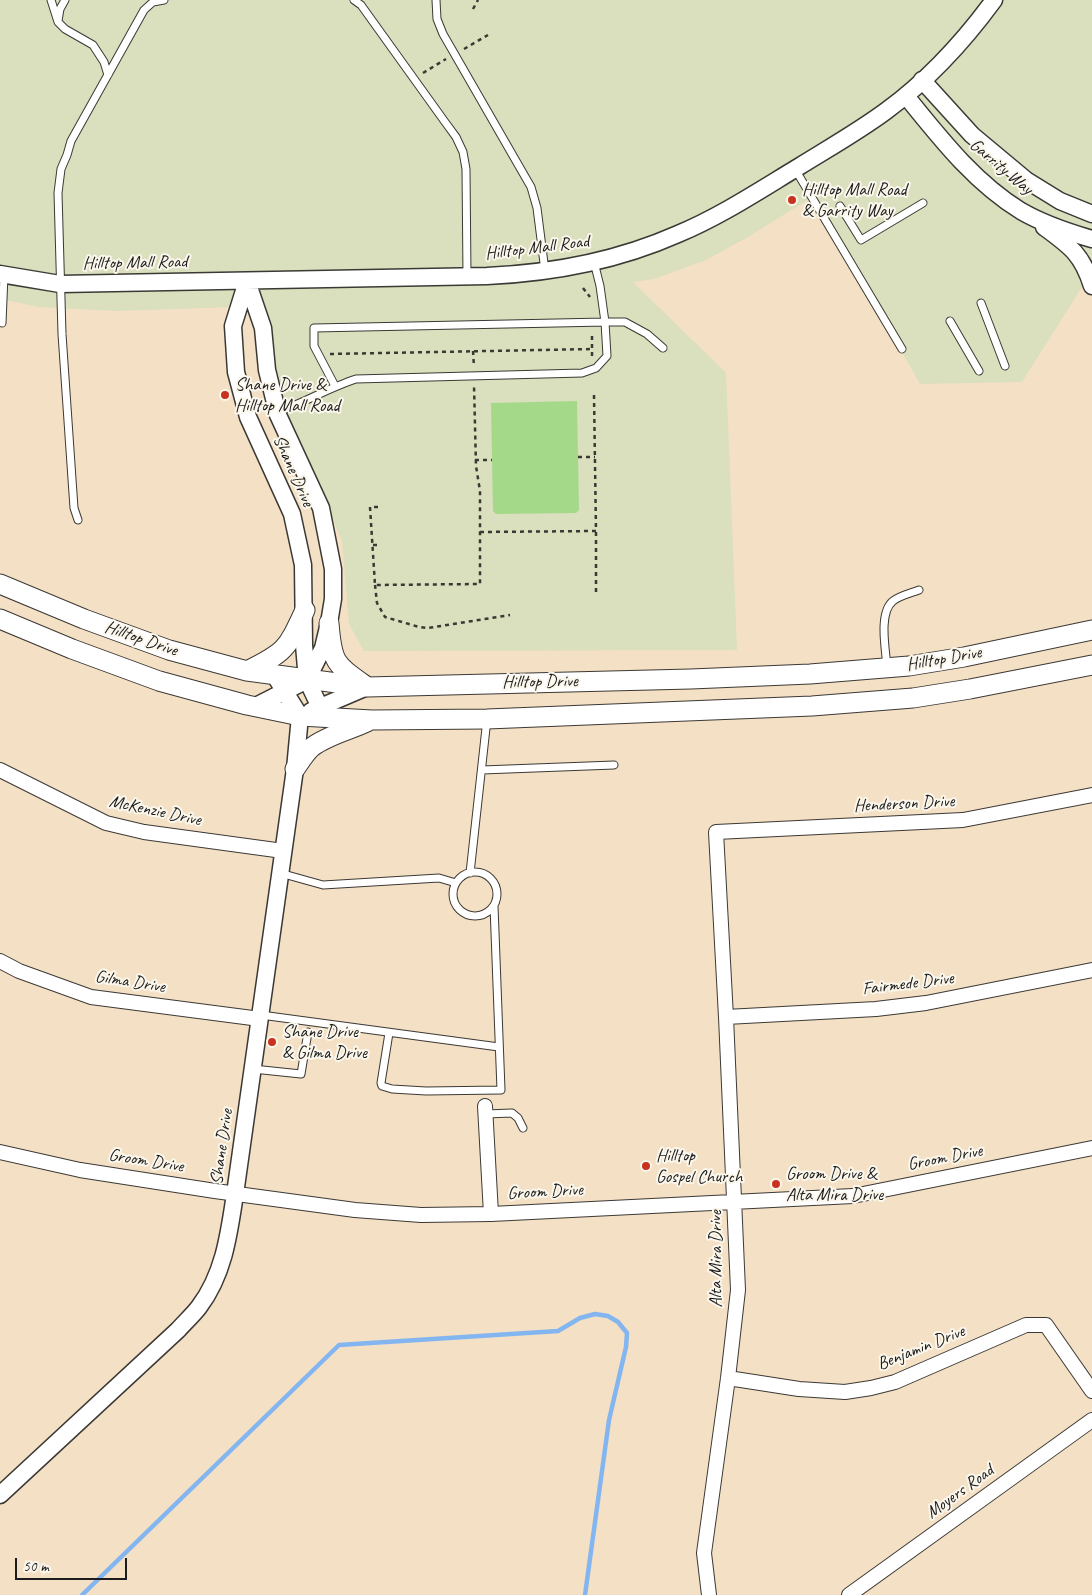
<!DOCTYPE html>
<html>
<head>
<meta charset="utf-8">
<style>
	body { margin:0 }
	#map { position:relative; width:1092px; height:1595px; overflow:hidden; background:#f4e0c4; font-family:Caveat,sans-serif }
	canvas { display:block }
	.scale { position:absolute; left:15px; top:1558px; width:112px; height:22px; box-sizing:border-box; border:2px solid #1c1c1c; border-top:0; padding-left:6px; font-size:15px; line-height:18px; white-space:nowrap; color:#1c1c1c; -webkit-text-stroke:4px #fbf7ec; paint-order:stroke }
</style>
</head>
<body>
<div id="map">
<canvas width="1092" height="1595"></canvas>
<div class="scale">50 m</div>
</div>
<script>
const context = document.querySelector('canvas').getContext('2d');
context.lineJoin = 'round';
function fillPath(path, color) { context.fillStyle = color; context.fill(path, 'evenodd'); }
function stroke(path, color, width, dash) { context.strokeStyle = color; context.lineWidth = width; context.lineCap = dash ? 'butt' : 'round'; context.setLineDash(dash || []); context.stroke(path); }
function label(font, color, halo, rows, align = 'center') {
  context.font = font + ' Caveat,sans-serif'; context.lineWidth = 4; context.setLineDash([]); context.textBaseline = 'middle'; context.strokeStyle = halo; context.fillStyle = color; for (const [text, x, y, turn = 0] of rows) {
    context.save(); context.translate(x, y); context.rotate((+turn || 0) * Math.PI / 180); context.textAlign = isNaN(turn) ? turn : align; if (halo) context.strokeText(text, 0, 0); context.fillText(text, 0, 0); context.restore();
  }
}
fillPath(new Path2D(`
	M0,0h1092v271l-70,111 -102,2 -106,-188 -66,41 -42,23 -52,19 -21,3 93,91 11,277 -373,1 -15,-27 -7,-83 -60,-139 -18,-96 -148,5 -77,-4 -39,-8z`), '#dadfbd');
fillPath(new Path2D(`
	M577,401l2,109 -3,3 -80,1 -3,-3 -2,-108z`), '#a5d98a');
stroke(new Path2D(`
	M82,1595l257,-250 219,-14 22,-13 15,-4 13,2 10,6 9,11 -1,14 -17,73 -24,175`), '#83b6f0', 4.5);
const service = new Path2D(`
	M51,0l7,22 7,7 28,16 11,17 4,13
	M354,0l7,5 84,117 11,15 7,15 3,17 1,107
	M436,0l1,19 6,15 88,153 6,21 8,63
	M58,21l2,-12 5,-9
	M795,169l107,180
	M840,206l21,34 62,-37
	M594,262l6,24 5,36h20l22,12 16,14
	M981,303l24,63
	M950,321l29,50
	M2,323l2,-48
	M277,412c27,-9 51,-24 79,-33l226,-6 14,-5 11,-12 -2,-34 -291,6v18l21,40
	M78,520l-4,-12 -12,-174 -4,-141 3,-24 6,-14 4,-14 73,-131 9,-8 11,-2
	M887,667c-1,-16 -9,-54 6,-66 6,-5 18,-8 26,-11
	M482,770l132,-5
	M453 894a22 22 0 1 1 44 0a22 22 0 1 1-44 0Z
	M280,873l43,12 116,-7 17,5
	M470,873l17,-154
	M261,1015l238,32
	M389,1033l-8,50 1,3 10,3 34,2 75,-1 -7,-184
	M253,1069l48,5 7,-42
	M486,1114l26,-1 6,5 5,10`);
const minor = new Path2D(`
	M0,770l106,53 38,9 139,19
	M0,961l19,10 72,26 169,22
	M726,1017l150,-8 50,-6 166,-33
	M485,1106l6,108
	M0,1152l80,18 135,21 140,19 66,5 70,-1 362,-18 239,-48
	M728,1378l71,11 46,3 26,-4 24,-6 131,-57h20l46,66
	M709,1595l-5,-42 24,-175 10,-88 -12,-273 -10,-185 247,-12 129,-25
	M849,1595l243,-175`);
const tertiary = new Path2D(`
	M922,80l50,55 54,45 34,21 32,13
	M906,96c34,42 68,86 115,115 19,11 50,22 71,28
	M1044,227c26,19 38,27 48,59
	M0,274l60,10 427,-8c66,-3 130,-15 191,-42 43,-18 82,-44 122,-68 29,-18 59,-35 86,-55 41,-30 78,-70 108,-111
	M247,281l16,47 4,42 11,45 43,93 12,61v30l-4,24 -6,25 -16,32 -53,27
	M247,281l-14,45 3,46 12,45 44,97 11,51 1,80 3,35 18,38
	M311,711l56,-24
	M0,1495l178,-165c7,-8 15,-15 21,-23 25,-33 30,-73 36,-113l60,-425 5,-53 -25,-40`);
const secondary = new Path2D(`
	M0,584l84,35 85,31 78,21 120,16 324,-8 119,-5 99,-8 55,-9 128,-27
	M0,619l72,30 87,32 88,24 53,11 72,4 115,-1 325,-13 101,-8 57,-9 122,-24
	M329,623c3,40 6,41 37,63
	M247,671c39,-19 40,-22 58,-61
	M295,769c5,-7 10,-16 17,-22 16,-12 38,-17 55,-25`);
stroke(service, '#3c3935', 9);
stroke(minor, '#3c3935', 16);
stroke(tertiary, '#3c3935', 19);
stroke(secondary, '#3c3935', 21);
stroke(new Path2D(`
	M473,9l5,-9
	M464,49l24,-14
	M423,73l23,-14
	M583,288l7,9
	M473,351l1,16
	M330,354l263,-5
	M592,356v-24
	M578,457h17
	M475,460h17
	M378,507h-8l5,78 105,-1v-93l-4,-25 -2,-81
	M480,532l116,-1 -2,-136
	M373,545h6
	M375,585l2,18 8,14 34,10 9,1 82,-13
	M596,592v-61`), '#3c3935', 2.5, [4, 4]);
stroke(service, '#fff', 7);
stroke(minor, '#fff', 14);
stroke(tertiary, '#fff', 16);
stroke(secondary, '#fff', 19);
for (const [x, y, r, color] of [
	[792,200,5,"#c8321e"],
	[225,395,5,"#c8321e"],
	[272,1042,5,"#c8321e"],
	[646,1166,5,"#c8321e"],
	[776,1184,5,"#c8321e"]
]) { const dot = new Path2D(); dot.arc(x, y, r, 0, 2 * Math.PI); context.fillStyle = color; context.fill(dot); stroke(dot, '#fbf7ec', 2); }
label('18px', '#1c1c1c', '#fbf7ec', [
	["Garrity Way",1001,167,40],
	["Hilltop Mall Road",537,248,-7],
	["Hilltop Mall Road",135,263,-1],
	["Shane Drive",293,471,66],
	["Hilltop Drive",141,639,19],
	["Hilltop Drive",944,659,-10],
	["Hilltop Drive",540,682,-1],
	["Henderson Drive",904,804,-3],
	["McKenzie Drive",155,811,12],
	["Gilma Drive",130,982,9],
	["Fairmede Drive",908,984,-7],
	["Shane Drive",222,1147,-82],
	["Groom Drive",945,1158,-11],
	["Groom Drive",146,1161,9],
	["Groom Drive",545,1192,-3],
	["Alta Mira Drive",716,1259,-90],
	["Benjamin Drive",921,1348,-22],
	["Moyers Road",960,1492,-36]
]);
label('18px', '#1c1c1c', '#fbf7ec', [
	["Hilltop Mall Road",802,190],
	["& Garrity Way",802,211],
	["Shane Drive &",235,385],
	["Hilltop Mall Road",235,406],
	["Shane Drive",282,1032],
	["& Gilma Drive",282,1053],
	["Hilltop",656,1156],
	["Gospel Church",656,1177],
	["Groom Drive &",786,1174],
	["Alta Mira Drive",786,1195]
], 'left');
</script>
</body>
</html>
